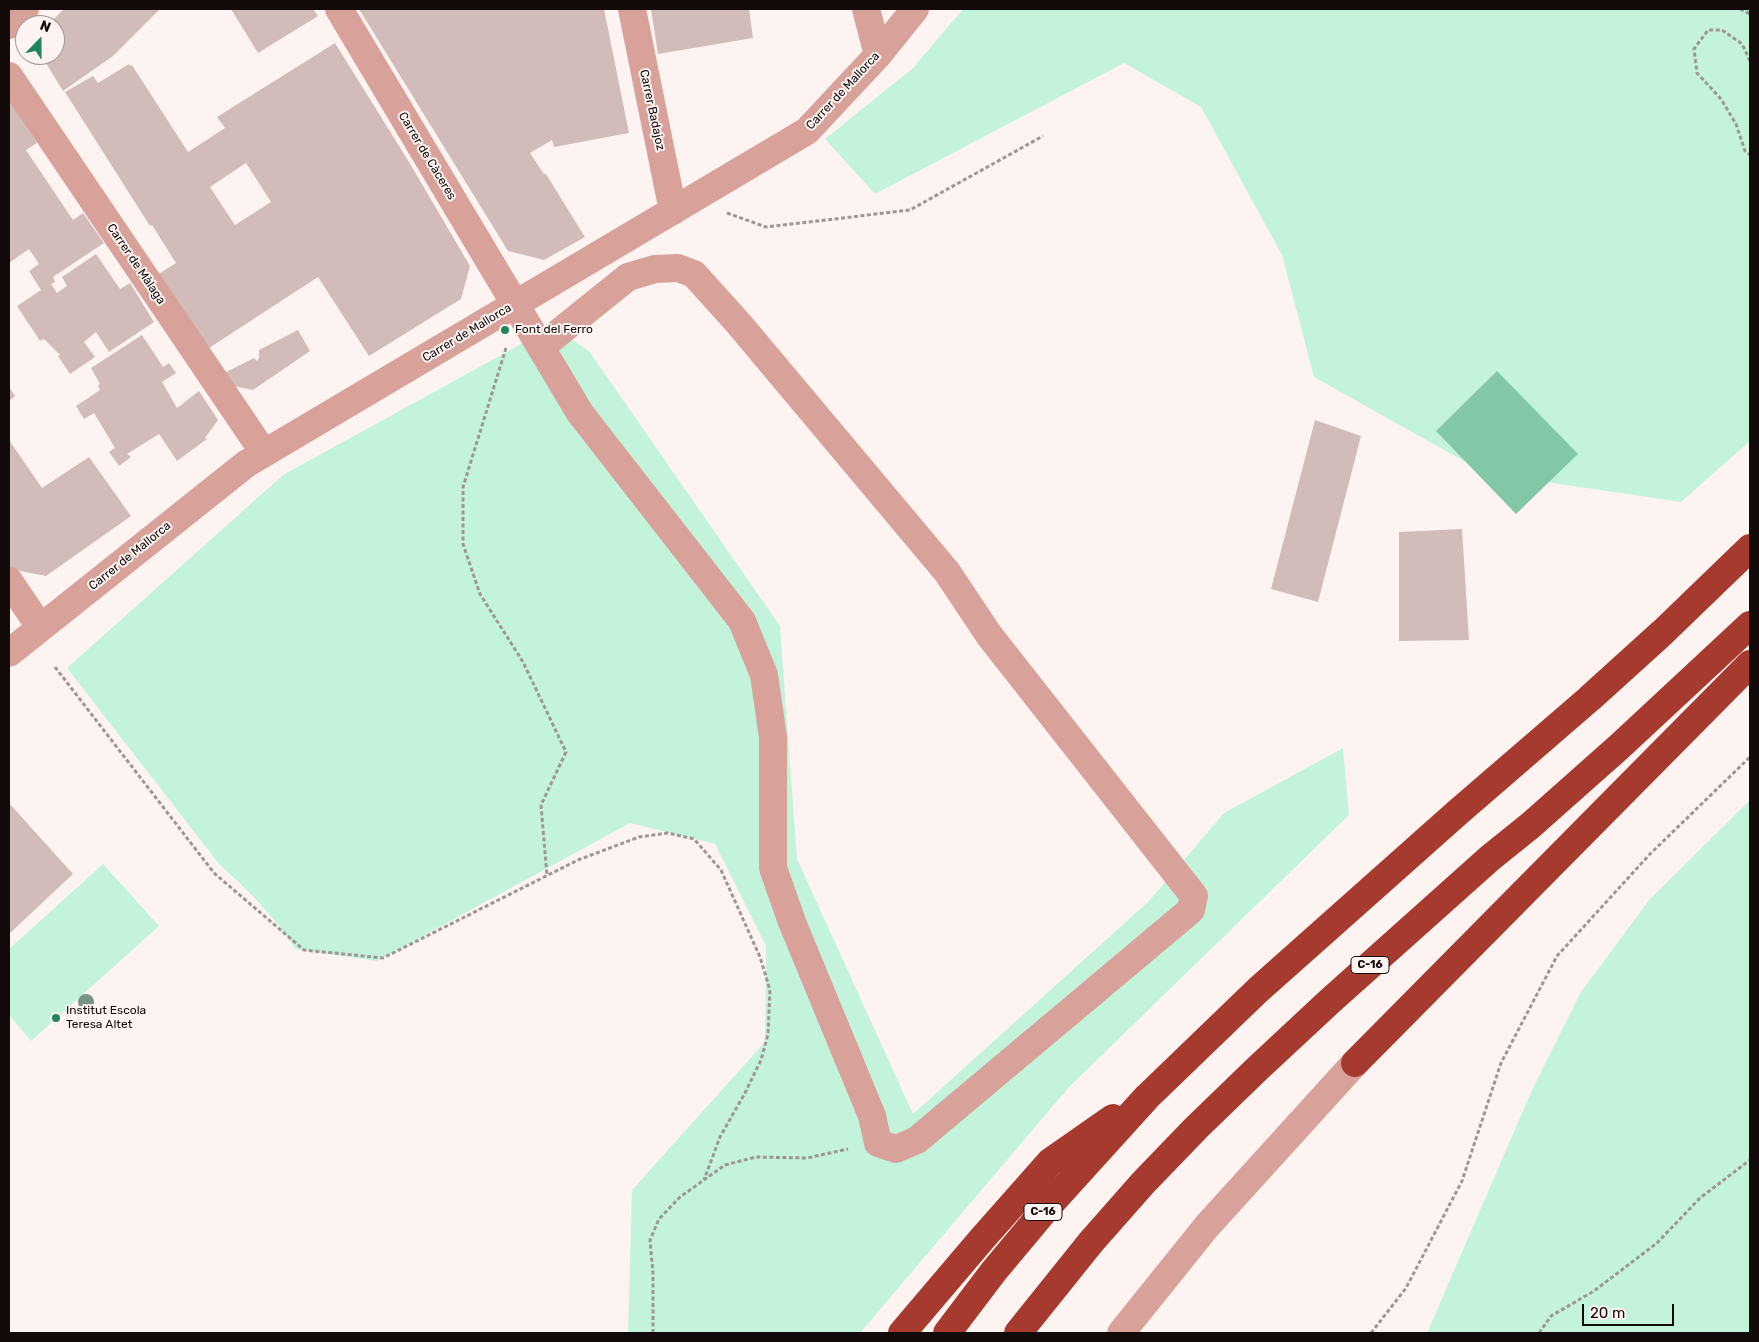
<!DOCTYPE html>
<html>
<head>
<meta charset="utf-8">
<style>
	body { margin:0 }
	#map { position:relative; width:1759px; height:1342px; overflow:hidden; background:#fdf4f2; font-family:Rubik,sans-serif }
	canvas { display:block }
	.frame { position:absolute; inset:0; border:10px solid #120b0a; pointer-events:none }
	.north { position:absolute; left:15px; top:15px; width:50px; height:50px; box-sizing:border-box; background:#fdf4f2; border:1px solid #9f9795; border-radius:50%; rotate:22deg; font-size:14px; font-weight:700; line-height:20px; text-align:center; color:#120b0a }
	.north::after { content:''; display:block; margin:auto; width:18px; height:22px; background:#20845e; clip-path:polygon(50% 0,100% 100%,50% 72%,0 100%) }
	.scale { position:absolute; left:1582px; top:1304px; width:92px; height:22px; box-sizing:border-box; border:2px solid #120b0a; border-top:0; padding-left:6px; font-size:15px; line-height:18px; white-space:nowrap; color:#120b0a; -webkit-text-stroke:4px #fdf4f2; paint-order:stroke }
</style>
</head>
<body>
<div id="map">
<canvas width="1759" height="1342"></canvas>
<div class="frame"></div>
<div class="north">N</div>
<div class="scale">20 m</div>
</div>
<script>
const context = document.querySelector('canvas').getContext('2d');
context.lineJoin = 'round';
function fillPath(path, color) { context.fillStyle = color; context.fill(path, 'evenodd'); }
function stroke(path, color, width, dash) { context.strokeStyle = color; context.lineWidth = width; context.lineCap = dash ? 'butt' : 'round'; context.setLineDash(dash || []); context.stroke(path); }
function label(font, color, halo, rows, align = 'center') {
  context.font = font + ' Rubik,sans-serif'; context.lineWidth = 4; context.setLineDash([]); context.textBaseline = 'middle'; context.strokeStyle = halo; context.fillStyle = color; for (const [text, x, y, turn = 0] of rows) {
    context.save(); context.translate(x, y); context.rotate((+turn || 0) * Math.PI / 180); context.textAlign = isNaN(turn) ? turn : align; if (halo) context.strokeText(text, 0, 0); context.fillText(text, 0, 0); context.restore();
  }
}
fillPath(new Path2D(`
	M963,9h787v432l-69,61 -196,-29 -171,-96 -32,-122 -81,-148 -77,-44 -249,131 -50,-55 88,-71z
	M552,327l37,24 191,275 17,233 116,255 236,-213 75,-88 119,-65 6,67 -280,272 -209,246h-232l4,-143 133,-148 1,-96 -51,-102 -85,-21 -253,138 -82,-12c-19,-32 -49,-60 -76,-85l-152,-196 216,-193z
	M1750,800v533h-323l105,-243 49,-98 69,-93z
	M103,864l56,62 -128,115 -22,-26v-66z`), '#c3f4db');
fillPath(new Path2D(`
	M1497,371l81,83 -62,60 -80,-83z`), '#82c8a6');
fillPath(new Path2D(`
	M64,9h96l-47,47 -50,35 -22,-36h14v-30h-7z
	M231,9h82l5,7 -60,37z
	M359,9h245l25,124 -75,14 -2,-7 -22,13 14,21h2l39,63 -41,23 -36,-9z
	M651,9h98l4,29 -95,16z
	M335,43l74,119 61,104 -9,33 -92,57 -51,-79 -112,73 -49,-75 19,-12 -24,-38 -2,1 -85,-134 28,-16 5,7 31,-19 1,2 2,-1 56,87 37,-24 -8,-11zM246,163l25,39 -36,23 -25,-38z
	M9,99l28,44 -11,7 47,70 10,-7 21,30 -51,34 2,5 -4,2 6,9 10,-7 -5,-9 34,-23 24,35 10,-6 24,39 -45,30 -13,-20 -12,10 11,15 -25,17 -12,-18 2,-1 -16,-16 -4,2 -23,-35 24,-16 -12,-19 10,-7 -10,-15 -20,14z
	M298,330l12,21 -57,39 -24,-5 -7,-11 32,-16 3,3 2,-3v-8z
	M142,335l21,32 6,-4 7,10 -14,9 15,26 22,-17 19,29 -13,18 2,1 -30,22 -18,-27 -32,20 4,3 -12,9 -10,-14 6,-4 -21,-35 -10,6 -8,-13 24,-16 -2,-4 2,-2 -9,-16z
	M9,387l6,9 -6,5z
	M1315,420l46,16 -43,166 -47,-13z
	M9,440l33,48 47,-31 42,59 -85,60 -36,-7z
	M1462,529l7,111 -70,1v-109z
	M9,803l64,71 -64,60z`), '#d2bcb9');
stroke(new Path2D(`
	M1740,9l10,5
	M1750,61l-8,-17 -20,-14h-14l-14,19 3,24 24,26 15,25 9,27 5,4
	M727,213l39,14 144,-17 133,-74
	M506,348l-43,139v57l17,50 43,68 43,90 -25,53 6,71
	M55,667l159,206 90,77 79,8 195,-98 61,-23 29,-4 26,6 27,31 39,87 10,33 -2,44 -7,26 -16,33 -25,44 -16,43
	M653,1333v-60l-3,-33 9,-21 21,-22 45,-32 31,-8 51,1 41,-9
	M1371,1333l35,-45 56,-107 39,-118 56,-107 93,-102 100,-97
	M1539,1333l12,-17 43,-25 63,-48 43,-45 50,-38`), '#9e9594', 3, [4, 2.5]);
stroke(new Path2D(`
	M339,9l241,404 162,208 22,54 9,62v131l19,54 80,194 6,27 18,6 21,-9 274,-230 3,-14 -205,-261 -42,-63 -208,-248 -45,-50 -16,-6 -23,1 -27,8 -87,70
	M632,9l41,202
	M866,9l12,46
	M9,25l16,-16
	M9,76l255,377
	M9,581l31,46
	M9,653l237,-189 561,-333 71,-76 37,-46
	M1121,1333l86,-107 148,-163`), '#d8a29a', 28);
stroke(new Path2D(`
	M1355,1063l395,-399
	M902,1333l79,-93 69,-78 63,-44
	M947,1333l47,-62 56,-67 97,-107 111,-107 199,-177 132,-114 74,-67 87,-84
	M1018,1333l73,-91 52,-59 53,-55 61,-59 73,-68 160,-143 41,-33 89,-79 130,-121`), '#a73a2f', 28);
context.fillStyle = '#789487';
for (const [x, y] of [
	[86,1002]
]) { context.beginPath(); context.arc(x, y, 8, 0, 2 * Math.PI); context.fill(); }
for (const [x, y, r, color] of [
	[505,330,5,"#20845e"],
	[56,1018,5,"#20845e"]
]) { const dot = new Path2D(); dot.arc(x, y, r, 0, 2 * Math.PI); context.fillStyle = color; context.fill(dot); stroke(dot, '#fdf4f2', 2); }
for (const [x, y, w] of [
	[1370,965,38],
	[1043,1212,38]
]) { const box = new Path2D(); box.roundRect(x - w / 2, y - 8.5, w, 17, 4); context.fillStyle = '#fdf4f2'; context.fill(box); stroke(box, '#120b0a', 1); }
label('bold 11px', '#120b0a', null, [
	["C-16",1370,965],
	["C-16",1043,1212]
]);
label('12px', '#120b0a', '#fdf4f2', [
	["Carrer de Mallorca",843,91,-47],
	["Carrer Badajoz",652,110,78],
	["Carrer de Càceres",427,156,59],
	["Carrer de Màlaga",136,264,56],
	["Carrer de Mallorca",467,333,-31],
	["Carrer de Mallorca",130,556,-39]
]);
label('12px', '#120b0a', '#fdf4f2', [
	["Font del Ferro",515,330],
	["Institut Escola",66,1011],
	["Teresa Altet",66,1025]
], 'left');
</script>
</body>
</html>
